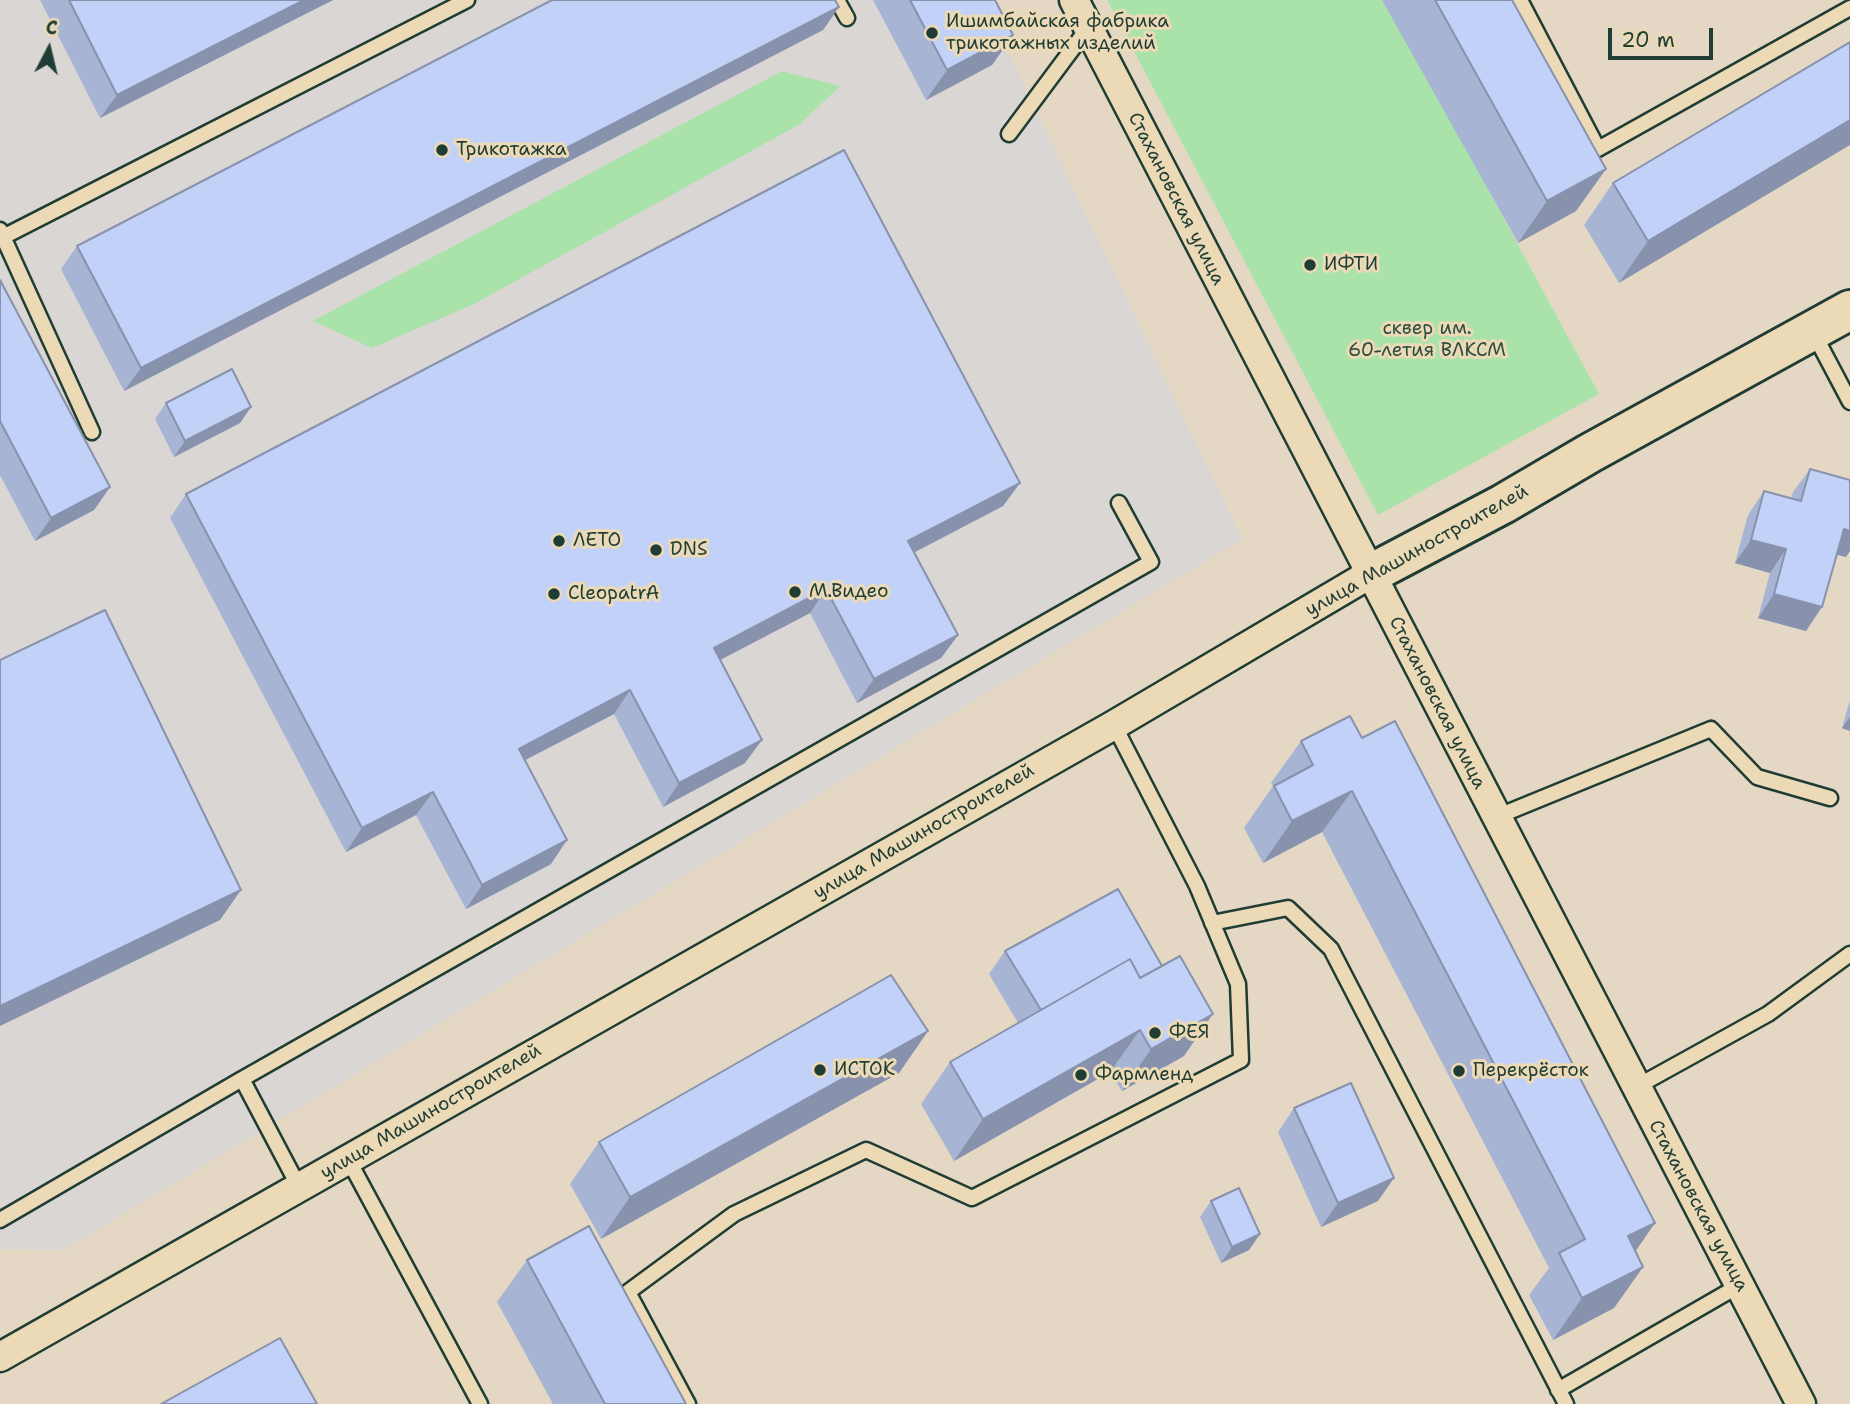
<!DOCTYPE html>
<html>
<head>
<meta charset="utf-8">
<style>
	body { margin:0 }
	#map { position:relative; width:1850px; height:1404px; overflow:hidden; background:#e4d8c4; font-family:"Shantell Sans",sans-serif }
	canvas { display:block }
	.north { position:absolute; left:14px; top:14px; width:70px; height:70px; -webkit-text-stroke:5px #ecdab7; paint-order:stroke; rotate:7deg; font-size:19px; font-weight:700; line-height:28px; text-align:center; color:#1f3d34 }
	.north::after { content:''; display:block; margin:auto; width:24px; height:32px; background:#1f3d34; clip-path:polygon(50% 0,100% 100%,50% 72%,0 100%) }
	.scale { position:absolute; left:1608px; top:28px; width:105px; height:32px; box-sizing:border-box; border:4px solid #1f3d34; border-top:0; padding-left:9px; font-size:21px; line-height:24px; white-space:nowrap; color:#1f3d34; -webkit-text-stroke:5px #ecdab7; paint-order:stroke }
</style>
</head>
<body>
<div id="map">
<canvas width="1850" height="1404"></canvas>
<div class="north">С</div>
<div class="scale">20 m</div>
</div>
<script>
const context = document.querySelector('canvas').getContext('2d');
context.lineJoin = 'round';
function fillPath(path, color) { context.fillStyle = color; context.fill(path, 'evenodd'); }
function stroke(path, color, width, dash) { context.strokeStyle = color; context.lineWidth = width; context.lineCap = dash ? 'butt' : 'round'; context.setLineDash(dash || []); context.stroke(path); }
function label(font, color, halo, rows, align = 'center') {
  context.font = font + ' "Shantell Sans",sans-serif'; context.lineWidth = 6; context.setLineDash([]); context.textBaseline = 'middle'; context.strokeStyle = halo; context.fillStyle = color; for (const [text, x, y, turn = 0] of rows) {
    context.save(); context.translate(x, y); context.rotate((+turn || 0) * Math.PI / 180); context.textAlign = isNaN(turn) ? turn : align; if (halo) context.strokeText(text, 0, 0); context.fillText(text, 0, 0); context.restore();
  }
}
fillPath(new Path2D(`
	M0,0h983l259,539 -1178,711 -64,-1z`), '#dad6d3');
fillPath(new Path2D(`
	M1107,0h278l214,394 -221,121z
	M782,71l58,15 -40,38 -326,180 -102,44 -59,-27z`), '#a9e3a9');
const lane = new Path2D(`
	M837,0l10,18
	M1520,0l78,149 252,-141
	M1009,134l79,-106
	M0,230l92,202
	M3,237l464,-237
	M1813,332l37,70
	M1496,817l215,-88 46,48 73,21
	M1212,923l76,-15 43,41 235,455
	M1636,1087l132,-73 82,-60
	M348,1159l132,245
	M299,1187l-57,-108 909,-517 -32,-59
	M0,1220l242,-141
	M1558,1390l182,-105
	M688,1404l-60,-112 106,-78 132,-64 106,48 269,-138 -3,-76 -41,-98 -83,-161`);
const street = new Path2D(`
	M1074,0l727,1404
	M0,1357l1114,-632 256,-151`);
const secondary = new Path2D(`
	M1370,574l133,-70 87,-51 260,-143`);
stroke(lane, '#1f3d34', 19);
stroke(street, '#1f3d34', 33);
stroke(secondary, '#1f3d34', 44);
stroke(lane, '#ecdab7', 14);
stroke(street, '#ecdab7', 28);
stroke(secondary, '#ecdab7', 38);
fillPath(new Path2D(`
	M40,0h293l-233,118z
	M873,0h122l18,35 -21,30 -66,35z
	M1382,0h130l94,169 -30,42 -58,32z
	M839,7l-16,23 -699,361 -63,-122 16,-23z
	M1850,42l-231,241 -35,-58 29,-42z
	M0,280l110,207 -16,23 -59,31 -35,-66z
	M166,403l74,20 -66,34 -19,-38z
	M1810,469l36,88 -9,-2 -31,76 -48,-13 12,-45 -35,-10 13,-48 16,-24 27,8 2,-7z
	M1020,483l-17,23 -88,46 43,83 -17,23 -84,45 -47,-90 -90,47 25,103 -82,44 -49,-93 -89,46 26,104 -85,45 -50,-94 -70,37 -176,-334 16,-24z
	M1850,700v31l-8,-3z
	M1350,716l293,551 -29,41 -61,32 -24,-45 20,-27 -227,-436 -59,31 -19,-35 29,-42 -2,-3 30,-42z
	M1005,951l179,105 -62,35 -12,-19 -156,89 -33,-57 29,-42 68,-39 -29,-49z
	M928,1031l-29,42 -298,166 -31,-55 29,-42z
	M1294,1108l84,93 -57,26 -43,-95z
	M1211,1201l49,33 -11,16 -28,13 -21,-46z
	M527,1260l159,144h-133l-56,-102z`), '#a7b4d4');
fillPath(new Path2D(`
	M304,0h29l-233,118 17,-23z
	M839,7l-16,23 -699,361 17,-23z
	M1013,35l-21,30 -66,35 21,-30z
	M1850,120v25l-231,138 29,-42z
	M1606,169l-30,42 -58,32 29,-42z
	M251,407l-11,16 -66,34 11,-16z
	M1020,483l-17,23 -111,58 16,-23z
	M110,487l-16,23 -59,31 16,-23z
	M1844,529l6,2v20l-4,6 -18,-5z
	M1751,540l35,9 -16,24 -35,-10z
	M826,589l-16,24 -113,59 17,-24z
	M1774,594l48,13 -16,24 -48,-13z
	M958,635l-17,23 -84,45 17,-24z
	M630,690l-16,24 -112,58 17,-23z
	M1850,717v14l-8,-3z
	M762,740l-17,23 -82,44 16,-24z
	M1352,791l-30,41 -59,31 29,-42z
	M433,792l-17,23 -70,37 16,-24z
	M567,840l-16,24 -85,45 16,-24z
	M241,890l-21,30 -220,106v-20z
	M1213,1014l-29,42 -62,35 29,-42z
	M1140,1030l-30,42 -156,89 29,-42z
	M928,1031l-29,42 -298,166 29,-42z
	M1394,1178l-16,23 -57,26 17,-24z
	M1655,1223l-29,42 2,-29z
	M1260,1234l-11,16 -28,13 11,-16z
	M1643,1267l-29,41 -61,32 29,-42z`), '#8892ad');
const building = new Path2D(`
	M69,0h235l-187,95z
	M552,0h283l4,7 -698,361 -64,-122z
	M910,0h85l18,35 -66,35z
	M1435,0h77l94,169 -59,32z
	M1850,42v78l-202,121 -35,-58z
	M844,150l176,333 -112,58 50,94 -84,44 -48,-90 -112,59 48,92 -83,43 -49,-93 -111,59 48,91 -85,45 -49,-93 -71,36 -176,-334z
	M0,280l110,207 -59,31 -51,-97z
	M232,369l19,38 -66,34 -19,-38z
	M1810,469l40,11v51l-6,-2 -22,78 -48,-13 12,-45 -35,-9 13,-49 37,10z
	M105,610l136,280 -241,116v-346z
	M1350,716l12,22 33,-17 260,502 -27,13 15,31 -61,31 -23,-45 26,-14 -233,-448 -60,30 -18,-35 39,-21 -12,-24z
	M1118,889l44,77 -22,12 -10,-19 -89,51 -36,-59z
	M1180,956l33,58 -62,35 -11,-19 -157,89 -33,-57 180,-103 10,19z
	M891,975l37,56 -298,166 -31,-55z
	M1351,1083l43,95 -56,25 -44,-95z
	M1239,1188l21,46 -28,13 -21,-46z
	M589,1226l97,178h-81l-78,-144z
	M280,1338l37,66h-156z`);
fillPath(building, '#c2d1f7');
stroke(building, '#8892ad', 2);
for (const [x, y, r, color] of [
	[932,33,7,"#1f3d34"],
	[442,150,7,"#1f3d34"],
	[1310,265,7,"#1f3d34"],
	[559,541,7,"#1f3d34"],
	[656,550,7,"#1f3d34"],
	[795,592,7,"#1f3d34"],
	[554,594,7,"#1f3d34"],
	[1155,1033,7,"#1f3d34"],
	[820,1070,7,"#1f3d34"],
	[1459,1071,7,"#1f3d34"],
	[1081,1075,7,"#1f3d34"]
]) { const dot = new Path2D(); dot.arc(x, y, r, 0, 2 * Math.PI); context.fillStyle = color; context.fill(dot); stroke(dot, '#ecdab7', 2.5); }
label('19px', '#1f3d34', '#ecdab7', [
	["Ишимбайская фабрика",946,22],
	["трикотажных изделий",946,44],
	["Трикотажка",456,150],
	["ИФТИ",1324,265],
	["ЛЕТО",573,541],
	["DNS",670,550],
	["М.Видео",809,592],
	["CleopatrA",568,594],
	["ФЕЯ",1169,1033],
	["ИСТОК",834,1070],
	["Перекрёсток",1473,1071],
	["Фармленд",1095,1075]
], 'left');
label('19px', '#1f3d34', '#ecdab7', [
	["Стахановская улица",1176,199,63],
	["улица Машиностроителей",1417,551,-29],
	["Стахановская улица",1437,703,63],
	["улица Машиностроителей",924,832,-30],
	["улица Машиностроителей",431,1112,-30],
	["Стахановская улица",1698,1206,62]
]);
label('19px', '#2d4e40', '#ecdab7', [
	["сквер им.",1427,329],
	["60-летия ВЛКСМ",1427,351]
]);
</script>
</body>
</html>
